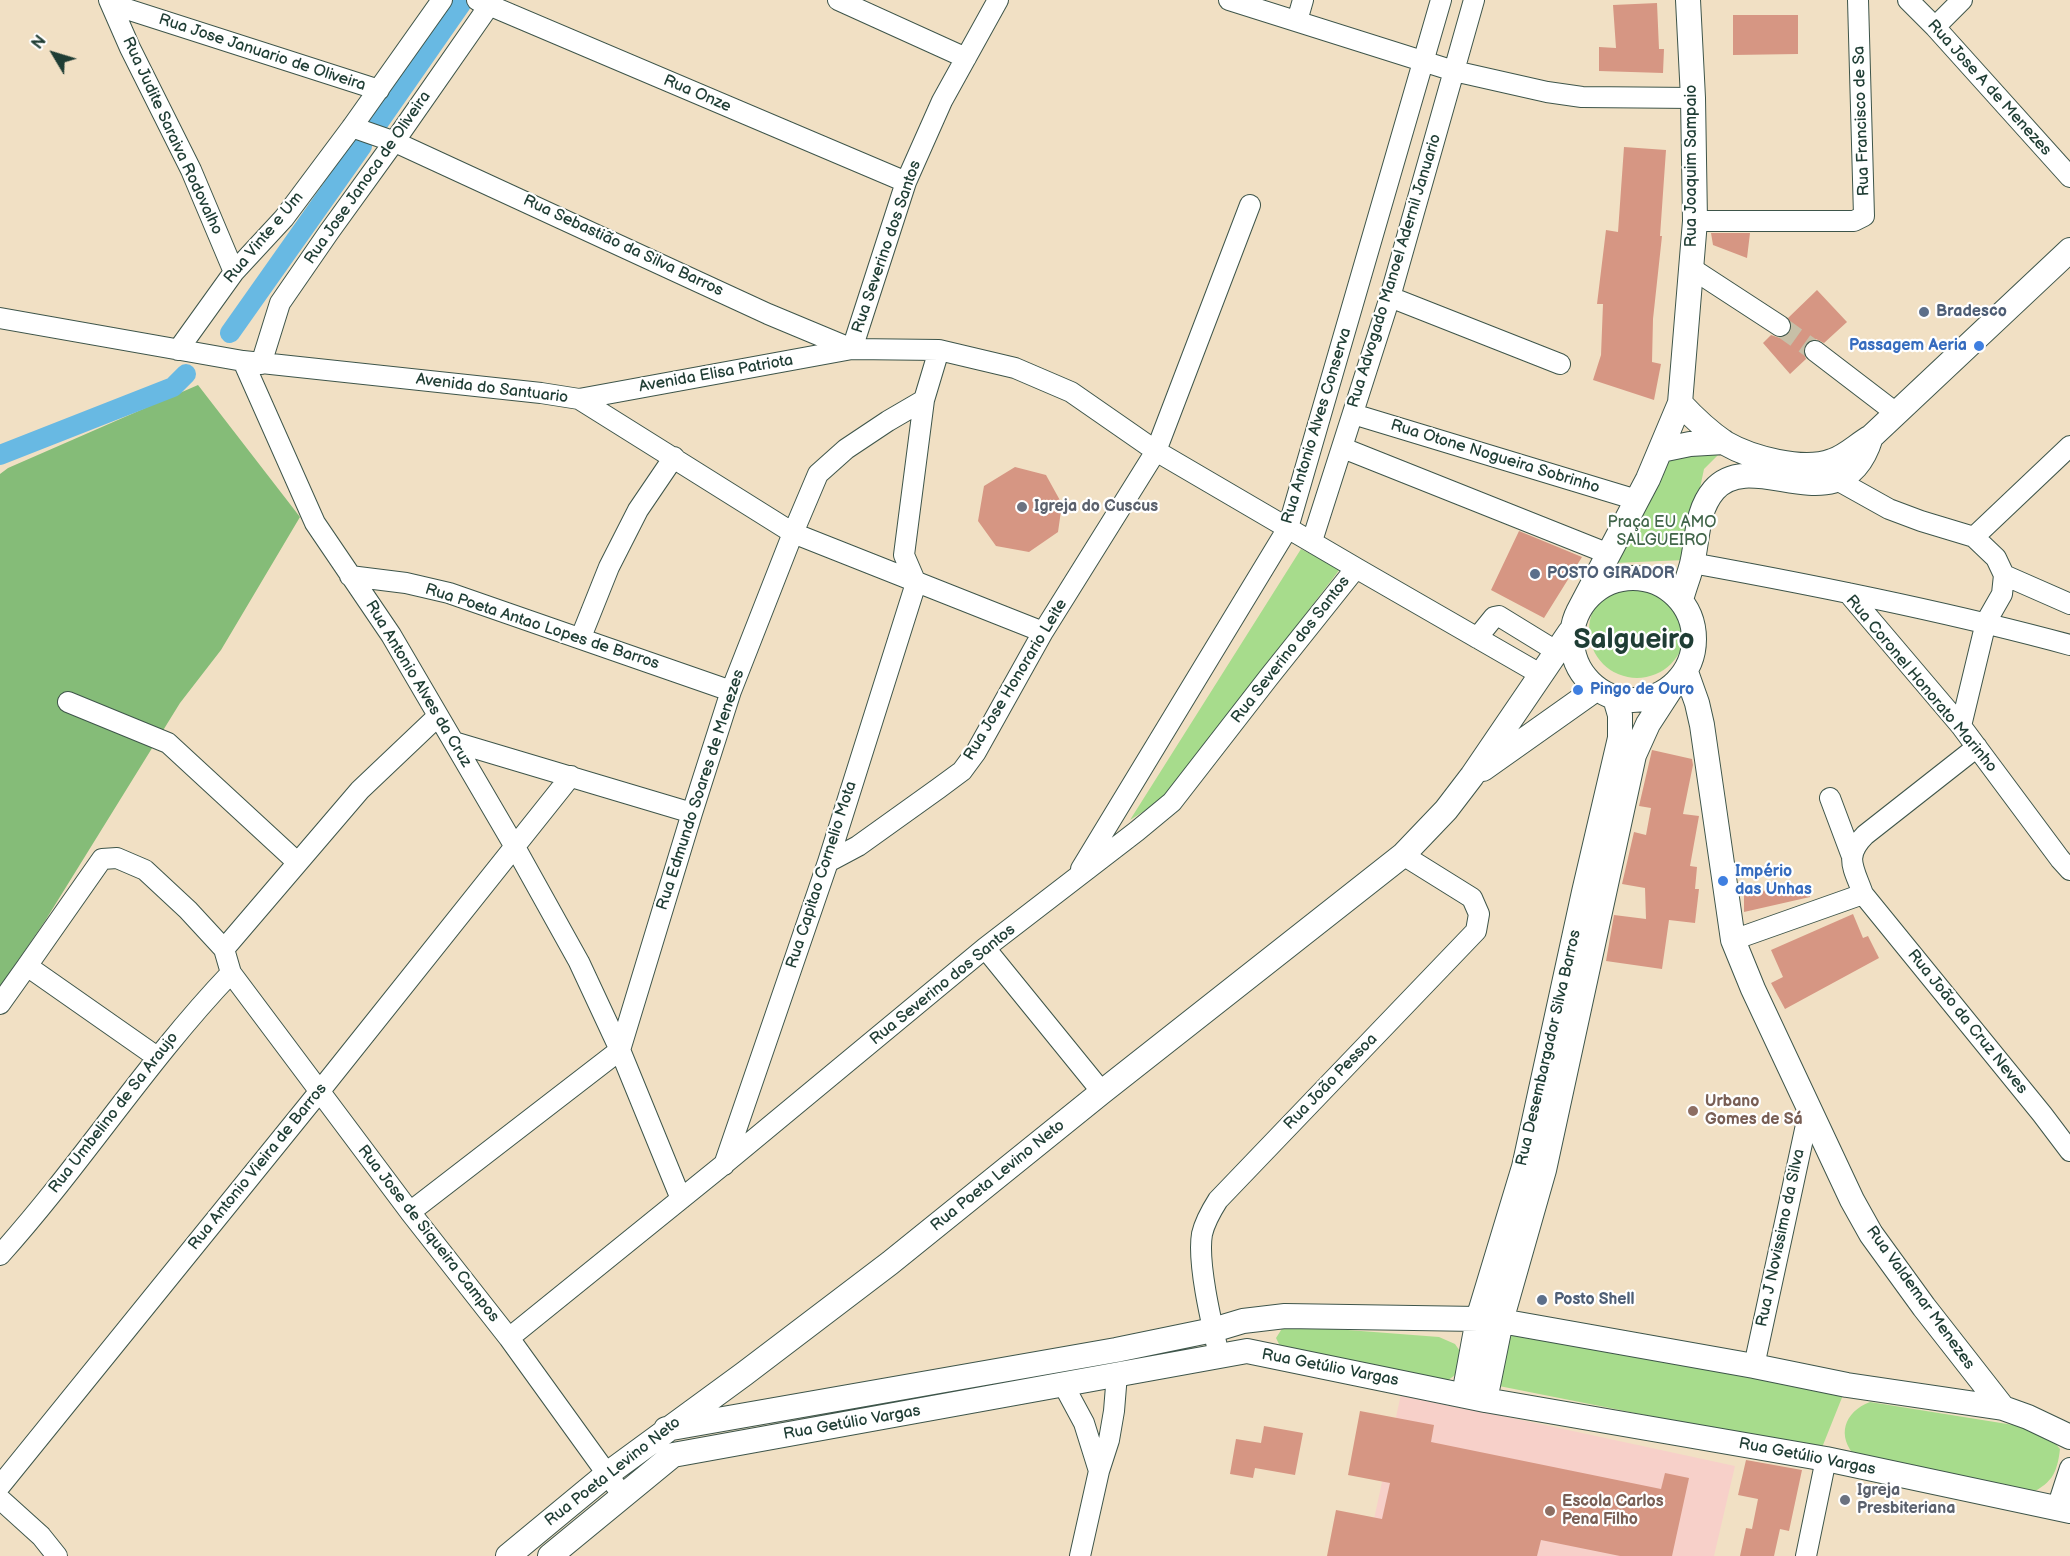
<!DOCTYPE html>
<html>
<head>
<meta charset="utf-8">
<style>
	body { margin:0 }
	#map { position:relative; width:2070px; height:1556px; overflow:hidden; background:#f1e0c4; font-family:"Balsamiq Sans",sans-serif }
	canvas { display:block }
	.north { position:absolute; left:24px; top:24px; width:60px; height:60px; -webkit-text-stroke:4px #fff; paint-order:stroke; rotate:308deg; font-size:16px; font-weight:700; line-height:24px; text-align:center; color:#1f3d34 }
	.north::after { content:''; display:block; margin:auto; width:21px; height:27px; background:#1f3d34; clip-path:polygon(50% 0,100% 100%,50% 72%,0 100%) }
</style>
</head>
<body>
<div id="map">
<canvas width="2070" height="1556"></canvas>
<div class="north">N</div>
</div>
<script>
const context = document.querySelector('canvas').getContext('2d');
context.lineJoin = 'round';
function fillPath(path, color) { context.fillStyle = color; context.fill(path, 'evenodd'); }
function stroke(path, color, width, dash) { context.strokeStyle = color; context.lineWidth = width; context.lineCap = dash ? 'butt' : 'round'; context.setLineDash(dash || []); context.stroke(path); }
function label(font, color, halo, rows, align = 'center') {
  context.font = font + ' "Balsamiq Sans",sans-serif'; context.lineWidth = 4.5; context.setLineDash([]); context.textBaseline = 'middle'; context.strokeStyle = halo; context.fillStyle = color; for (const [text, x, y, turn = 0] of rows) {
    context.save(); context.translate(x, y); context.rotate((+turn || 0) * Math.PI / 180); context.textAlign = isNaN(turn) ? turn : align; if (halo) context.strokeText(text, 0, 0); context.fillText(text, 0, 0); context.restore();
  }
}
fillPath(new Path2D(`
	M1401,1394l334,72 -21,90h-348z`), '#f7d0c9');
fillPath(new Path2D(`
	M1719,454l-15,15 -19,91 -71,3 56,-106z
	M1301,549l39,20 -175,229 -35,22z
	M1589 630a48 48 0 1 1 96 0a48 48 0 1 1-96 0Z
	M1296,1326l143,11 16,7 9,13 -5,15 -12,9 -166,-33 -5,-10 7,-11z
	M1512,1329l331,66 -22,55 -322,-64z
	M1870,1402l156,25 25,11 9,11c-3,26 -9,35 -33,46l-171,-38c-20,-21 -12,-45 14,-55z`), '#a7dc8c');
fillPath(new Path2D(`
	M198,385l102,132 -79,133 -41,53 -135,218 -45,66v-513l8,-6z`), '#85bc78');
stroke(new Path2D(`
	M374,129l87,-125
	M230,333l132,-187
	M0,455l173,-68 13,-13`), '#68b9e3', 20);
fillPath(new Path2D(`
	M1657,3l2,46h5l-1,24 -64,-2v-24l17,1 -3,-43z
	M1733,15h65v39l-65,1z
	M1624,147l42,3 -6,86h2l-9,83 -1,43 9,2 -7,36 -61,-20 8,-25 2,-51h-6l9,-74 12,2z
	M1711,233h39l-3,25 -34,-13z
	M1817,290l30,32 -23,21 -8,-4 -10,4 -3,7 3,9 -16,15 -27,-31 8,-8 9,3 10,-5 2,-7 -4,-8z
	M1015,467l31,8 16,29 -4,28 -29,20 -33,-6 -18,-25 6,-35z
	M1519,531l63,26 -38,61 -53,-28z
	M1652,750l40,9 1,6 -10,49 16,2 -9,50 7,1 -2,22h4l-4,34 -26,-3 -7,49 -56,-8 8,-46 32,4 -1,-31 -23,-4 12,-52 12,3 5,-27 -12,-2z
	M1809,890l1,7 -66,15v-21z
	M1853,914l10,24 5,-2 11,22 -94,51 -14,-26 12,-6 -12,-27z
	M1360,1411l74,14 -3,17 230,47 4,-16 24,5 -17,78h-52l-79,-16 -4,16h-210l9,-46 46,9 8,-36 -42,-8z
	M1264,1426l39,7 -8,42 -40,-7 -2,10 -23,-4 6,-35 25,4z
	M1746,1460l56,10 -13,61 -9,-2 -6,27h-34l6,-28 6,1 6,-30 -20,-4z`), '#d69683');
stroke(new Path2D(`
	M1780,326l35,25`), '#c7bfa7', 20, [20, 10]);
const minor = new Path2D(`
	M109,0l21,48 61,122 43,102
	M477,0l429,182
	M838,0l128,58
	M1229,0l225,71 93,21 35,5 111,1
	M1908,0l27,27 135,150
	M111,4l268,86
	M1297,21l6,-21
	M1935,27l27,-27
	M352,127l43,15 373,172 84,35
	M1695,221h159l10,-5 -6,-216
	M1691,268l89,58
	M1390,297l170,67
	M0,318l243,43 72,162 76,112 124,212 64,115 41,88 61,149
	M852,349l54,-167 36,-81 56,-101
	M178,350l56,-78 50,-54 68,-91 90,-127
	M1815,351l81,62
	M243,361l298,32 38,6 214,134 250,99
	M261,364l19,-61 49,-71 65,-90 99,-142
	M1353,414l284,86
	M1343,448l266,106
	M1837,480l52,29 32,12 53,16 22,21 8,17 -2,19 -16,28 -25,104
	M1974,537l96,-91
	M1312,541l78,-244 84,-297
	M1692,563c127,23 253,48 378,82
	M1356,568l184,106
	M2004,575l66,29
	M350,576l56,7 43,10 282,98
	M1848,593l113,133 99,133 10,11
	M581,637l28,-70 29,-57 36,-53
	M1477,638l17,-21 5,-1 57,35
	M68,702l100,41 129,119
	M454,742l238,71
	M1977,747l-112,88c-22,22 -11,33 -2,59l179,220 28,37
	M1830,798l21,56
	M828,862l30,-16 81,-58 23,-17 14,-19 67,-120 113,-181 94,-246
	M1081,869l207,-341 153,-528
	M1733,940l130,-46
	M985,948l117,144
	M224,949l136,-159 78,-74
	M27,966l75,-107 15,-1 28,12 43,40 36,39 7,24 179,239 99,126 114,158
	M0,1004l27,-38 130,91
	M620,1050l72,-237 39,-122 62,-158 25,-59 28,-25 42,-28 36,-21
	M724,1165l104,-303 88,-279 -12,-28 20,-155 15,-50
	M410,1212l210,-162
	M0,1255c81,-90 147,-194 231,-282
	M509,1338l214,-173 262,-217 152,-117 35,-29 97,-125 87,-109 -200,-117 -85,-59 -56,-24 -76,-18 -87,-1 -273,50
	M1219,1355c-7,-30 -22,-92 -17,-121 3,-13 9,-23 16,-34l258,-269 3,-17 -7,-16 -69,-43
	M1754,1366l55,-255
	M1063,1384l21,39 15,48
	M0,1486l319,-394 252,-316
	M0,1499l41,37 16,20
	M2057,1508l13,-40
	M1080,1556l19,-85 10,-31 5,-29 3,-37
	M1806,1556l20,-97`);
const major = new Path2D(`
	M1680,403c13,14 29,29 45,40 26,15 78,29 107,18 15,-5 26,-17 39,-24l199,-187
	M1661,450l29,-6 34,-2
	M1572 639a61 61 0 1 1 122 0a61 61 0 1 1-122 0Z
	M1681,600c3,-12 8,-24 11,-36 6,-25 4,-53 22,-74 40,-46 128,41 157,-53
	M1578,612l70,-133 32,-76 15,-182 -2,-123 -5,-98
	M1686,672l11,31 5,22 31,215 20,49 99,211 19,34 53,73 79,101
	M1483,769l113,-80
	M1464,1395l14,-76 46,-152 60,-275 36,-154v-23l-5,-17
	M1485,1400l16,-79 43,-151 90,-415 14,-31 24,-37
	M666,1429l450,-79 97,-20 30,-9 42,-5 193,3 23,2 253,45 93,19 156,23 25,9 42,20
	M508,1556l98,-81 138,-101 146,-111 212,-171 301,-237 43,-45 26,-34 98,-144
	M550,1556l123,-101 574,-104 238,49 341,59 244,52`);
stroke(minor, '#3e554a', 22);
stroke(major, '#3e554a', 26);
stroke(minor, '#fff', 20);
stroke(major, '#fff', 24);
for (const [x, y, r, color] of [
	[1924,312,6,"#5c6f8a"],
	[1979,346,6,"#3f7fe0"],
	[1022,507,6,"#6b7280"],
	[1535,574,6,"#5c6f8a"],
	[1578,690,6,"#3f7fe0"],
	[1723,881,6,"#3f7fe0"],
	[1693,1111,6,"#8d6e63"],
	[1542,1300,6,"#5c6f8a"],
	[1845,1500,6,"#6b7280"],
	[1550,1511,6,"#8d6e63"]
]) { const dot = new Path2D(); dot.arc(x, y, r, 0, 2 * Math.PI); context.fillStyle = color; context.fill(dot); stroke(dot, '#fff', 2); }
label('16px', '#1f3d34', '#fff', [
	["Rua Jose Januario de Oliveira",262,53,18],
	["Rua Jose A de Menezes",1989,88,48],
	["Rua Onze",697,94,23],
	["Rua Francisco de Sa",1862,121,-92],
	["Rua Judite Saraiva Rodovalho",172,136,65],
	["Rua Joaquim Sampaio",1692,166,-90],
	["Rua Jose Janoca de Oliveira",368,178,-55],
	["Rua Vinte e Um",264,238,-50],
	["Rua Sebastião da Silva Barros",623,246,25],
	["Rua Severino dos Santos",887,247,-71],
	["Rua Advogado Manoel Adernil Januario",1395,271,-73],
	["Avenida Elisa Patriota",716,374,-10],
	["Avenida do Santuario",492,389,7],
	["Rua Antonio Alves Conserva",1317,426,-73],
	["Rua Otone Nogueira Sobrinho",1495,457,17],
	["Rua Poeta Antao Lopes de Barros",542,627,18],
	["Rua Severino dos Santos",1291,650,-52],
	["Rua Jose Honorario Leite",1016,680,-59],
	["Rua Antonio Alves da Cruz",418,684,59],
	["Rua Coronel Honorato Marinho",1921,684,50],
	["Rua Edmundo Soares de Menezes",701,790,-72],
	["Rua Capitao Cornelio Mota",822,875,-72],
	["Rua Severino dos Santos",943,985,-39],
	["Rua João da Cruz Neves",1967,1022,51],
	["Rua Desembargador Silva Barros",1549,1048,-77],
	["Rua João Pessoa",1331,1082,-46],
	["Rua Umbelino de Sa Araujo",114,1113,-52],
	["Rua Antonio Vieira de Barros",258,1167,-51],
	["Rua Poeta Levino Neto",998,1176,-39],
	["Rua Jose de Siqueira Campos",428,1234,52],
	["Rua J Novissimo da Silva",1781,1238,-78],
	["Rua Valdemar Menezes",1920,1298,54],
	["Rua Getúlio Vargas",1330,1368,11],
	["Rua Getúlio Vargas",852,1423,-10],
	["Rua Getúlio Vargas",1807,1457,11],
	["Rua Poeta Levino Neto",613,1472,-38]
]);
label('bold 16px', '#4e5e75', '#fff', [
	["Bradesco",1936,312],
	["POSTO GIRADOR",1547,574],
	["Posto Shell",1554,1300]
], 'left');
label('bold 16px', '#366cbe', '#fff', [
	["Passagem Aeria",1967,346,"right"],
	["Pingo de Ouro",1590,690],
	["Império",1735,872],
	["das Unhas",1735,890]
], 'left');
label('bold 16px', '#5b616d', '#fff', [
	["Igreja do Cuscus",1034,507],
	["Igreja",1857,1491],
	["Presbiteriana",1857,1509]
], 'left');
label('16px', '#41654a', '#fff', [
	["Praça EU AMO",1662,523],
	["SALGUEIRO",1662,541]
]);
label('bold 16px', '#785e54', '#fff', [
	["Urbano",1705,1102],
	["Gomes de Sá",1705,1120],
	["Escola Carlos",1562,1502],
	["Pena Filho",1562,1520]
], 'left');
label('bold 28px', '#1f3d34', '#fff', [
	["Salgueiro",1634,641]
]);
</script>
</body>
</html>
